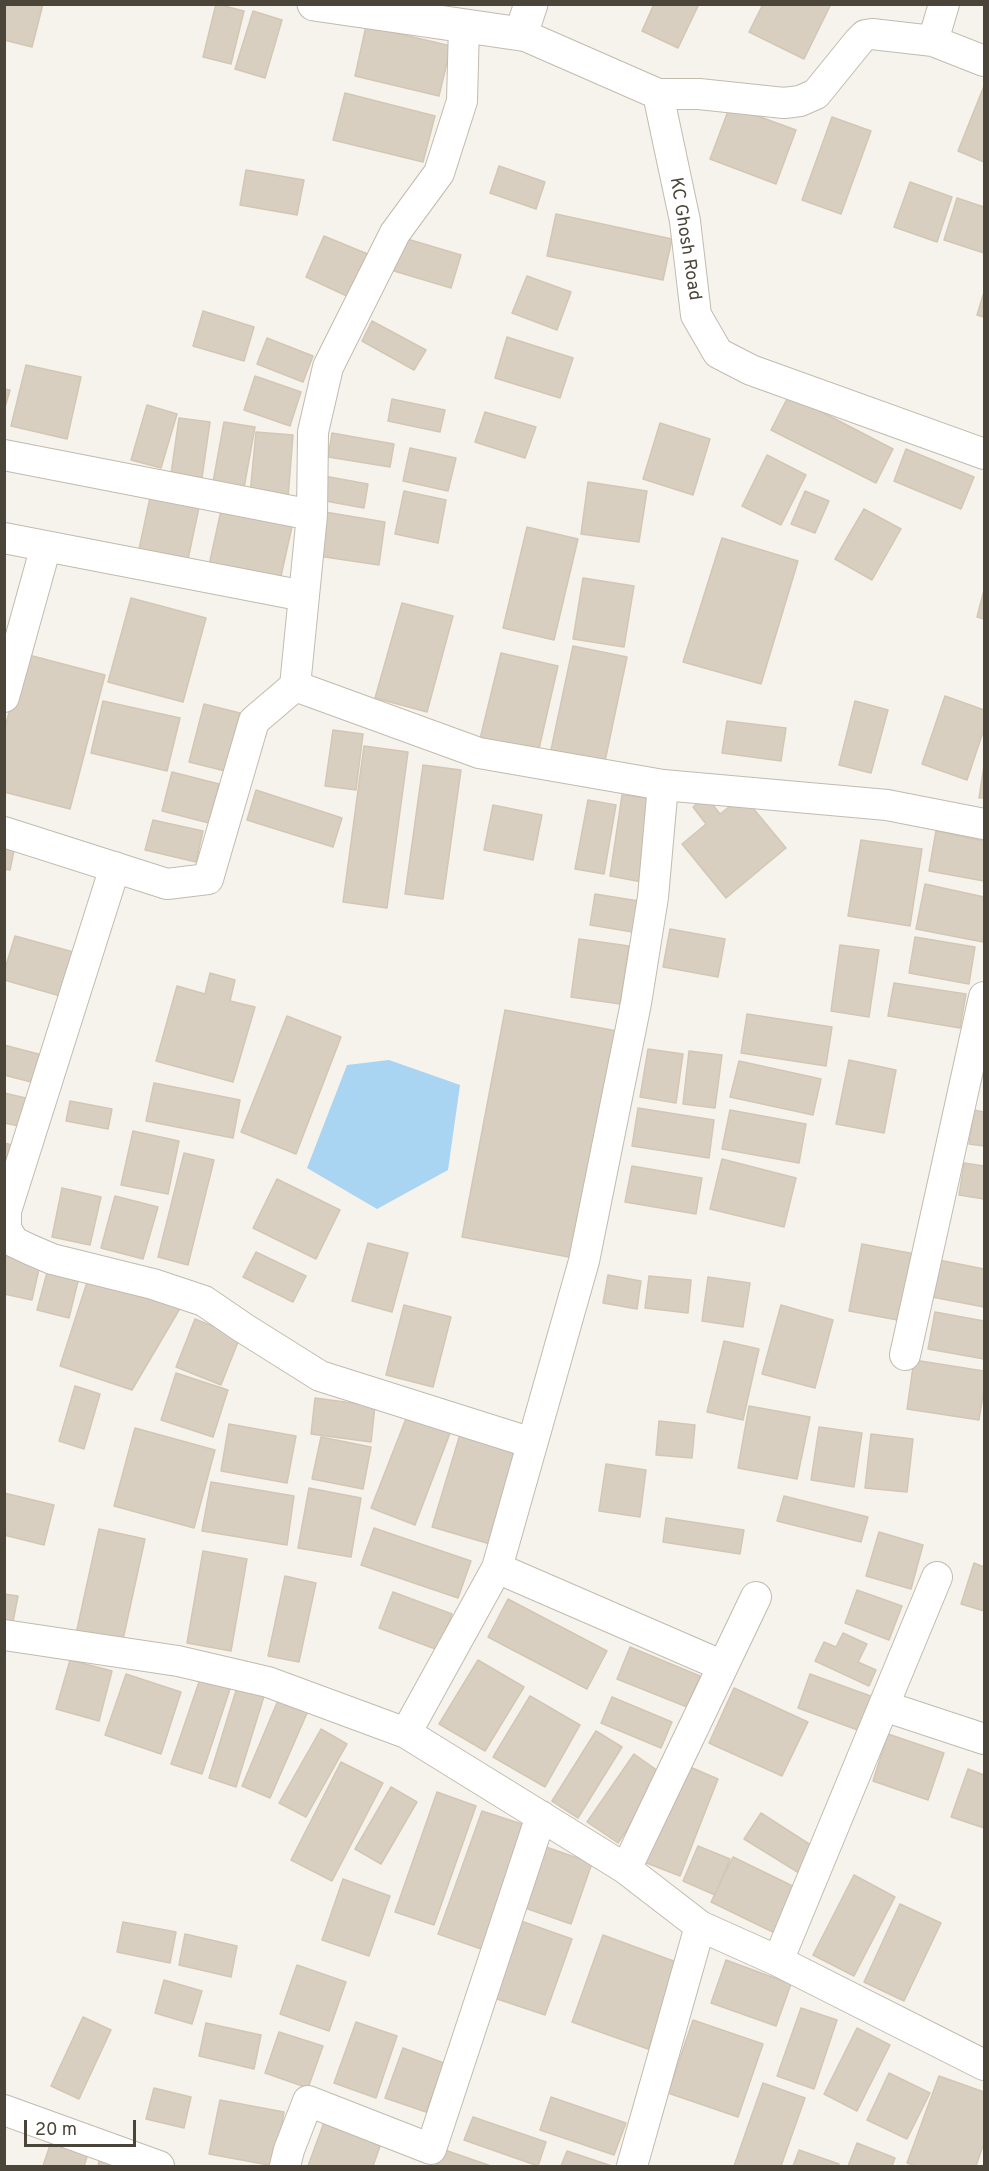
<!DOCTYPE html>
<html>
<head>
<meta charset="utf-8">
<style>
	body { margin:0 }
	#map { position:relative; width:989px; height:2171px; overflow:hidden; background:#f6f3ec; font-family:Overpass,sans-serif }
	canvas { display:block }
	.frame { position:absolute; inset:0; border:6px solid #4b4439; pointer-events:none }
	.scale { position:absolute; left:24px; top:2120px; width:112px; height:27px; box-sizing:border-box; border:3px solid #4b4439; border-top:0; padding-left:8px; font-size:18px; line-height:21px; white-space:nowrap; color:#4b4439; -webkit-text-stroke:4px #fff; paint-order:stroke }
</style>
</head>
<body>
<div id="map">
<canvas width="989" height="2171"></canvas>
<div class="frame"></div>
<div class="scale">20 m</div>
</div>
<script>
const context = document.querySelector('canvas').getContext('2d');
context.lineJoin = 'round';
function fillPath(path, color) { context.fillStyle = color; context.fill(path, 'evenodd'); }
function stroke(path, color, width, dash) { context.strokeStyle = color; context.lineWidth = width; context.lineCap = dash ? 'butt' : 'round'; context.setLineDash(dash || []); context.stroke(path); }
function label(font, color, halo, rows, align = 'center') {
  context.font = font + ' Overpass,sans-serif'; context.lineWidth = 4.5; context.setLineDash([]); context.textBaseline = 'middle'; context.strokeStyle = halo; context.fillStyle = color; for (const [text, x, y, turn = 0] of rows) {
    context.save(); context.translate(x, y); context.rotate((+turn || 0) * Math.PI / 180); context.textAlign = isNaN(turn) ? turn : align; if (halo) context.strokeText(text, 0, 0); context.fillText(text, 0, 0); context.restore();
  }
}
fillPath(new Path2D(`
	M389,1060l71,25 -12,85 -71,39 -70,-41 40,-103z`), '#a9d4f2');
const building = new Path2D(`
	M4,4h39l-11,43 -28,-7z
	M216,4l28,7 -13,53 -28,-7z
	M654,4h45l-21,44 -36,-17z
	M763,4h68l-27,55 -55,-27z
	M253,11l29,9 -17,58 -30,-9z
	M366,26l85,20 -12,50 -84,-20z
	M984,86v76l-26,-11z
	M345,93l90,23 -12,46 -90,-22z
	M730,106l66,24 -20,54 -66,-25z
	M832,117l39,14 -30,83 -39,-14z
	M499,166l46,16 -9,27 -46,-16z
	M246,170l58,10 -7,35 -57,-10z
	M910,182l42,15 -15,45 -43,-15z
	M957,198l27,9v46l-40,-13z
	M556,214l116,25 -9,41 -116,-24z
	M324,236l46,19 -19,43 -45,-21z
	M404,238l57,17 -10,33 -57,-17z
	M527,276l44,16 -14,38 -45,-17z
	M984,292v25l-7,-2z
	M203,311l51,16 -10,34 -51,-15z
	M372,321l54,29 -12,20 -52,-29z
	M507,337l66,21 -13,40 -65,-20z
	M267,338l46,18 -10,26 -46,-18z
	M26,365l55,12 -14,62 -56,-13z
	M255,376l46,16 -11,34 -46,-16z
	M4,389l6,1 -6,21z
	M789,395l104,54 -17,34 -105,-53z
	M392,399l53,11 -5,22 -52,-11z
	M147,405l30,9 -16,54 -30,-8z
	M485,412l51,15 -11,31 -50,-16z
	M179,418l31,4 -8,56 -31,-4z
	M224,422l31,5 -11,61 -31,-6z
	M660,423l50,16 -17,56 -50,-16z
	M256,432l37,3 -5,63 -38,-4z
	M332,433l62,11 -4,23 -62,-10z
	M410,448l46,10 -8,33 -45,-10z
	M906,449l68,28 -13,32 -67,-28z
	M767,455l39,20 -25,50 -39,-19z
	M324,476l44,8 -4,24 -44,-8z
	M588,482l59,9 -8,51 -58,-8z
	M152,488l49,10 -14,66 -49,-10z
	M404,491l42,9 -8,43 -43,-9z
	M805,491l24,10 -14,32 -24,-9z
	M222,506l71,16 -14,63 -71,-15z
	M864,509l37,20 -29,51 -37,-21z
	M325,512l60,10 -6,43 -61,-9z
	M527,527l51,12 -24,101 -51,-12z
	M722,538l76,23 -37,123 -78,-22z
	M583,578l51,8 -10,61 -51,-8z
	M984,590v29l-7,-2z
	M131,598l75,20 -23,84 -75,-20z
	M402,603l51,13 -26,96 -52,-14z
	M573,646l54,11 -22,104 -54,-11z
	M501,653l57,13 -20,87 -58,-14z
	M25,654l80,21 -35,134 -66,-17v-61z
	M945,696l39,14v19l-17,51 -45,-16z
	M103,701l77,17 -13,53 -76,-18z
	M855,701l33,9 -17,63 -32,-8z
	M204,704l36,9 -15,58 -36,-9z
	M727,721l59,7 -5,33 -59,-8z
	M333,730l30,4 -7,56 -31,-4z
	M364,746l44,6 -21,156 -44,-6z
	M423,765l38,5 -18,129 -38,-5z
	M984,765v33h-5z
	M172,772l47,12 -10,39 -47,-12z
	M256,790l86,28 -9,29 -86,-27z
	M622,795l32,4 -12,83 -32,-6z
	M706,796l14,18 23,-18 43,52 -60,50 -44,-54 24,-20 -13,-17z
	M588,800l28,5 -12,69 -29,-5z
	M493,805l49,10 -9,45 -49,-10z
	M153,820l50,11 -7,31 -51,-12z
	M936,831l48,10v40l-55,-10z
	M4,838l12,3 -6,29 -6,-1z
	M861,840l61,9 -12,77 -62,-10z
	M925,884l59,13v36l-1,9 -67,-13z
	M595,894l50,8 -6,31 -49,-8z
	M670,929l55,10 -7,38 -55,-10z
	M15,936l62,17 -13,44 -60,-17v-8z
	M915,937l60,10 -6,37 -60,-11z
	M579,939l50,7 -9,58 -49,-7z
	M840,945l39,5 -10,67 -38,-6z
	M210,973l25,7 -5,21 25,6 -22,75 -77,-21 21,-75 28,8z
	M894,983l72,11 -6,34 -72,-12z
	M505,1010l112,21 -43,227 -112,-21z
	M747,1014l85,13 -6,39 -85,-13z
	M287,1016l54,21 -45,117 -55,-22z
	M4,1045l42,11 -7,28 -35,-9z
	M648,1049l35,5 -7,49 -36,-6z
	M689,1051l33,4 -7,53 -32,-4z
	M849,1060l47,10 -12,63 -48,-9z
	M739,1061l82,18 -8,36 -83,-18z
	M154,1083l86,17 -7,38 -87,-17z
	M4,1093l26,6 -6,28 -20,-4z
	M70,1101l42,8 -4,20 -42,-8z
	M638,1108l76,12 -5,38 -77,-12z
	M730,1110l76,14 -7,39 -77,-14z
	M974,1110l10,2v34l-15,-2z
	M133,1131l46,10 -11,53 -47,-9z
	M4,1143l16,4 -16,25z
	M184,1153l30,7 -26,105 -30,-8z
	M722,1159l74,19 -12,49 -74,-18z
	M964,1163l20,3v33l-25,-4z
	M632,1166l70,12 -6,36 -71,-12z
	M277,1179l63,31 -24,49 -63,-31z
	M62,1188l39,9 -11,48 -38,-8z
	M115,1196l43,11 -15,52 -42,-11z
	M368,1243l40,10 -16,59 -40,-11z
	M862,1244l53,10 -12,67 -54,-10z
	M4,1251l37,9 -9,40 -28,-6z
	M256,1252l50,24 -13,26 -50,-25z
	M939,1260l45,9v38l-52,-10z
	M49,1265l31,8 -11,45 -32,-8z
	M90,1273l92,32 -50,85 -72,-24z
	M608,1275l33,6 -4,28 -34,-6z
	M649,1276l42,4 -3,33 -43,-5z
	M708,1277l42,6 -7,44 -41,-6z
	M404,1305l47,12 -18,70 -47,-12z
	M781,1305l52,15 -18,68 -53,-14z
	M935,1312l49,9v38l-56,-10z
	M195,1319l45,18 -19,48 -45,-18z
	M724,1341l35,8 -16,71 -36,-8z
	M914,1360l70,11v18l-5,31 -72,-11z
	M176,1373l52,17 -15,47 -52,-17z
	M75,1386l25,8 -16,55 -25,-8z
	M315,1398l60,8 -4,36 -60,-8z
	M749,1406l61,11 -13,62 -59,-11z
	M409,1411l43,17 -37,97 -44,-17z
	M659,1421l36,4 -3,33 -36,-3z
	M229,1424l67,12 -9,47 -66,-12z
	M819,1427l43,6 -8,54 -43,-7z
	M135,1428l80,22 -21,78 -80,-22z
	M461,1431l58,18 -29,95 -58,-17z
	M871,1434l42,5 -6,53 -42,-4z
	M321,1437l50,10 -8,42 -51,-10z
	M606,1464l40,6 -6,47 -41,-6z
	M211,1482l83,14 -7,49 -85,-14z
	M309,1488l52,10 -10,59 -53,-9z
	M4,1493l50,12 -10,40 -40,-10z
	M784,1496l84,21 -7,25 -84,-21z
	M666,1518l78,12 -4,24 -77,-12z
	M374,1528l97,33 -13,37 -97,-33z
	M99,1529l46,10 -23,105 -46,-10z
	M879,1532l44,13 -12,44 -45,-13z
	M203,1551l44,8 -16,92 -44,-8z
	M974,1563l10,4v44l-23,-7z
	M285,1576l31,7 -17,79 -31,-6z
	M857,1590l45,16 -13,34 -44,-17z
	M393,1592l59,22 -14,36 -59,-22z
	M4,1594l14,2 -6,31 -8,-1z
	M508,1599l99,52 -20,38 -99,-52z
	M843,1633l24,11 -9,18 18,8 -7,16 -54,-25 9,-19 12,5z
	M630,1647l70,29 -13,31 -70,-28z
	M70,1660l42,11 -13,50 -43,-12z
	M478,1660l46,27 -39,64 -46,-27z
	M126,1674l55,18 -20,62 -56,-19z
	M810,1674l66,24 -13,34 -65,-24z
	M200,1679l30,10 -28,85 -31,-10z
	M238,1684l27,9 -29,94 -27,-9z
	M734,1688l74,34 -26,54 -73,-33z
	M530,1696l50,29 -35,62 -52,-30z
	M612,1697l60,25 -11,26 -60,-25z
	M279,1698l29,13 -38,87 -28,-12z
	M321,1729l26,15 -41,73 -27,-14z
	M596,1731l26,16 -44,71 -26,-17z
	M888,1734l56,19 -16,47 -55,-19z
	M634,1754l30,21 -46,68 -31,-21z
	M341,1762l42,21 -51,98 -41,-21z
	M683,1764l35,15 -38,97 -36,-14z
	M968,1769l16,6v53l-33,-11z
	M391,1787l26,15 -36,62 -26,-15z
	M437,1792l39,14 -42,119 -39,-13z
	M482,1811l46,15 -44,124 -46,-16z
	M761,1813l59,38 -16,25 -60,-37z
	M698,1846l32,13 -15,36 -32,-14z
	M546,1847l46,16 -21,61 -46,-16z
	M733,1857l70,34 -22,45 -70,-34z
	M854,1875l41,22 -41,79 -41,-21z
	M343,1879l47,17 -21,60 -47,-16z
	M900,1904l41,19 -37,78 -40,-19z
	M521,1921l51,18 -27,76 -51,-17z
	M123,1922l53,10 -6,31 -53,-11z
	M185,1934l52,12 -6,31 -52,-12z
	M603,1935l76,28 -31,86 -76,-27z
	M726,1960l65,24 -15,42 -65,-23z
	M297,1965l49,17 -17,49 -49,-17z
	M164,1980l38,11 -10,33 -37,-11z
	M801,2008l36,12 -23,69 -37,-13z
	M83,2017l28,13 -32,69 -28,-13z
	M693,2020l70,24 -25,73 -70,-24z
	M356,2022l41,14 -21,62 -42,-15z
	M206,2023l55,12 -7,34 -55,-13z
	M857,2028l33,17 -33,66 -33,-17z
	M279,2032l44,14 -15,42 -43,-15z
	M403,2048l41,15 -18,49 -41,-14z
	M889,2073l41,20 -23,46 -40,-19z
	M939,2076l45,16v51l-8,23h-59l-10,-3z
	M763,2083l42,15 -24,68h-47z
	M154,2088l37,9 -7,31 -38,-9z
	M551,2097l75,26 -12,32 -74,-25z
	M220,2100l64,12 -10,54 -65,-12z
	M326,2117l57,21 -10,28h-65z
	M473,2117l73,25 -8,24 -74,-26z
	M53,2136l37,12 -6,18h-41z
	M857,2143l38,15 -3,8h-44z
	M442,2149l49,17h-55z
	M799,2150l40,14 -1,2h-45z
	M567,2151l45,15h-51z
	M100,2157l38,9h-40z`);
fillPath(building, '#d8cfc1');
stroke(building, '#d3c7b4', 1.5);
const minor = new Path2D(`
	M521,34l137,60 27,127 11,94 22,38 33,17 233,84
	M933,41l11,-37
	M658,94h41l85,9 16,-2 16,-7 43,-53 6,-6 7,-1 61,7 51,20
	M4,455l308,60 -17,171
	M312,515l1,-83 15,-65 67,-134 44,-60 23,-72 2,-75
	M4,538l300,58
	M4,697l42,-151
	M663,785l-10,112 -17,106 -52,258 -87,307 -91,165 220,136 74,57 78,35 206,104
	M4,832l163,52 41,-5 46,-158 41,-35 184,67 184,32 224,20 97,19
	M115,867l-109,344v18l8,13 17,8 21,9 101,25 51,17 38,26 78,49 212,67
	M905,1355l79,-358
	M497,1568l226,98
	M4,1635l174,26 90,21 138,51
	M884,1706l100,33
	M626,1869l130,-272
	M778,1961l159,-384
	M4,2110l155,56
	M285,2166l4,-16 19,-49 123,48 110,-333
	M632,2166l68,-240`);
const tertiary = new Path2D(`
	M314,4l207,30 10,-30`);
stroke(minor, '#c2bbae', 32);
stroke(tertiary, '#c2bbae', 35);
stroke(minor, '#fff', 30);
stroke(tertiary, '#fff', 33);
label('18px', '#4b4439', '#fff', [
	["KC Ghosh Road",684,239,81]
]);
</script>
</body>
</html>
